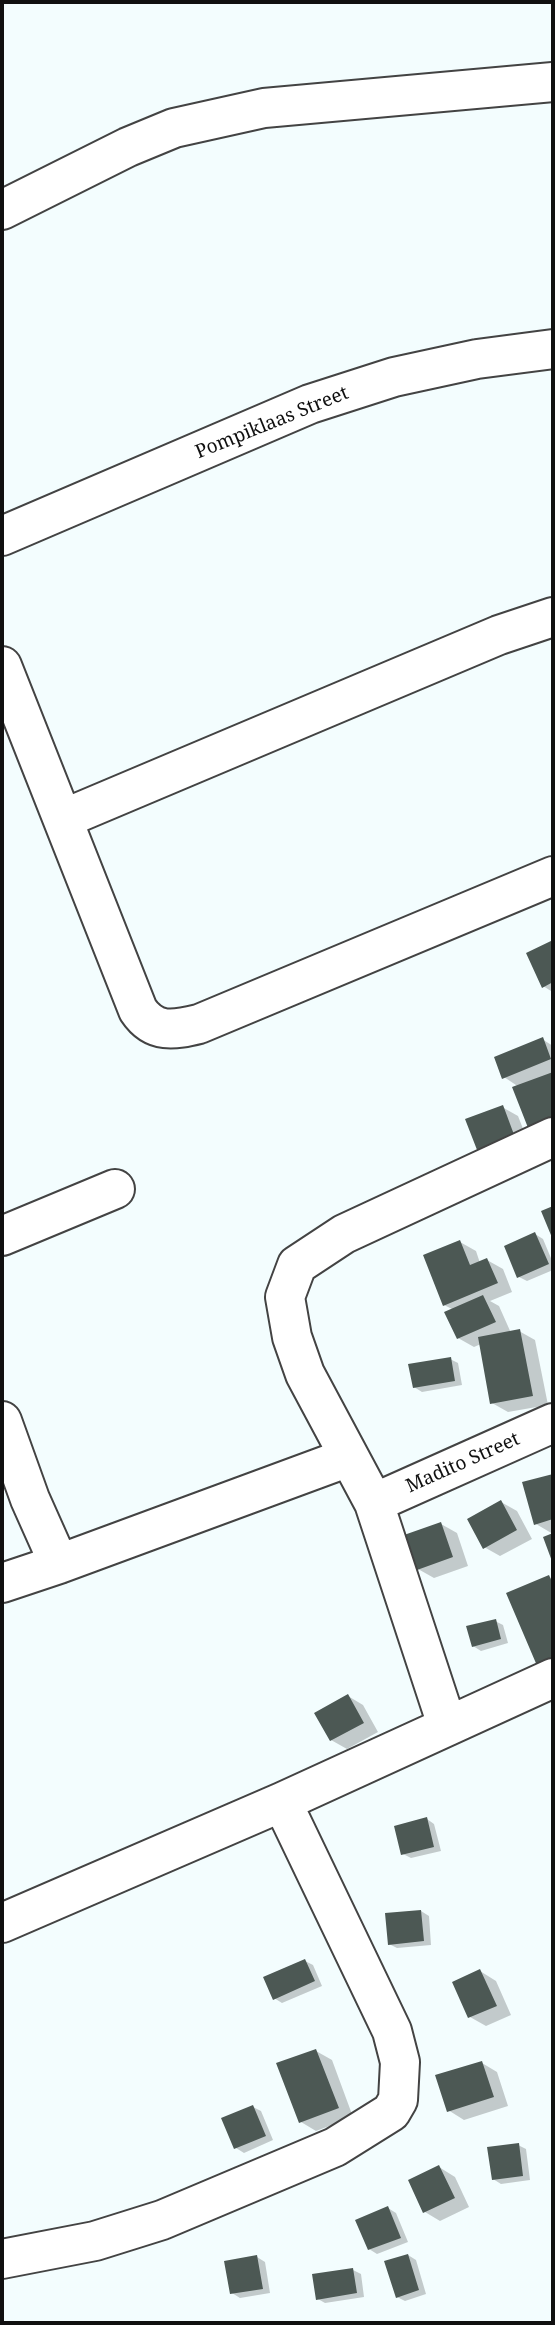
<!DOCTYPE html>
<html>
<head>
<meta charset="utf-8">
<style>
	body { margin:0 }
	#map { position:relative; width:555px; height:2325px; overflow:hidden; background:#f3fdfe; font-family:"Noto Serif",serif }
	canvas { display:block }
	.frame { position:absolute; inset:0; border:4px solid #101010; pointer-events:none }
</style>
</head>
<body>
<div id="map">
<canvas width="555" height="2325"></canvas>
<div class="frame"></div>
</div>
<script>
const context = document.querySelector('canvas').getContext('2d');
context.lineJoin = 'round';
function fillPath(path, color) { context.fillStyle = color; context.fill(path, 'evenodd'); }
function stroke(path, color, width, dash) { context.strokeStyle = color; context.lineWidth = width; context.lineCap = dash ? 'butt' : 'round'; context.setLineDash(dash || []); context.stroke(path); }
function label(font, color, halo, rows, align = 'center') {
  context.font = font + ' "Noto Serif",serif'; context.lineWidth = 7; context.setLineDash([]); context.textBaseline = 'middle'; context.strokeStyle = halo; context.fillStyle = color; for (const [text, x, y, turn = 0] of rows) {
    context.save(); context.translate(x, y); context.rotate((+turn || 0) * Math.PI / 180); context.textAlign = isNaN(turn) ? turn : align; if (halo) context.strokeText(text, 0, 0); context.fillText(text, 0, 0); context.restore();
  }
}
fillPath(new Path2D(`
	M553,942v48l-2,1 -8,-5 -15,-32z
	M542,1039l11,7v104l-34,-63 -15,-10z
	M502,1107l16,9 13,33 -63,-29z
	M535,1234l8,5 10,24v7l-26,11 -8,-4z
	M460,1242l16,9 4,12 7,-3 16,9 9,23 -22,9 9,5 12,27 8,-2 16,9 13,65 -40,7 -16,-9 -11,-59 -7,3 -16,-9 -4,-28 -10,-5z
	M450,1359l8,4 4,22 -40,7 -8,-5z
	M553,1475v59l-17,-10 -12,-41z
	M501,1502l16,9 15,28 -32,17 -16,-9z
	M441,1524l16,9 11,33 -34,12 -16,-9z
	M549,1577l4,2v95z
	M495,1621l8,4 5,18 -27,8 -8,-5z
	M348,1696l15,9 15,27 -31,17 -16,-9z
	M427,1819l7,5 7,27 -30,7 -8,-4z
	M421,1911l8,5 2,29 -34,3 -8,-4z
	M305,1961l8,4 9,21 -40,17 -8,-5z
	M480,1971l16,10 15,34 -25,11 -16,-9z
	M316,2051l16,9 21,57 -37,14 -15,-9z
	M482,2063l15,9 11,34 -44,14 -16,-10z
	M253,2107l8,4 12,29 -29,13 -8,-5z
	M518,2145l8,4 4,31 -29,4 -8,-5z
	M439,2167l16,10 14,30 -29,14 -15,-9z
	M388,2208l8,5 12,29 -31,12 -8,-5z
	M408,2255l8,5 10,34 -21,7 -8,-4z
	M257,2257l8,5 5,31 -30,5 -8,-5z
	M353,2270l8,4 3,23 -39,6 -7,-4z`), '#0003');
fillPath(new Path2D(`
	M553,940v42l-11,6 -16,-35z
	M543,1037l8,22 -49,20 -8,-22z
	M553,1072v64l-19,7 -22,-56z
	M503,1105l13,35 -37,15 -14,-36z
	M553,1206v34l-12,-29z
	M535,1232l14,32 -32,14 -13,-32z
	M460,1240l10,25 17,-7 11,25 -55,23 -20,-51z
	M483,1295l13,27 -39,17 -13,-27z
	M520,1329l13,67 -43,8 -12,-67z
	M451,1357l4,24 -42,7 -5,-24z
	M553,1474v45l-19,6 -12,-43z
	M501,1500l16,30 -34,19 -16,-30z
	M441,1522l12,35 -36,13 -13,-35z
	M553,1533v31l-10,-27z
	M549,1575l4,9v77l-15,7 -32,-75z
	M496,1619l5,20 -29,8 -6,-21z
	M348,1694l16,29 -34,18 -16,-28z
	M427,1817l7,30 -33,8 -7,-29z
	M421,1910l3,31 -36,4 -3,-32z
	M305,1959l10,22 -42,19 -10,-23z
	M480,1969l17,37 -29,12 -16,-36z
	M316,2049l23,59 -40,15 -23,-60z
	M482,2061l12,36 -47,15 -12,-37z
	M253,2105l13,31 -32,13 -13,-31z
	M519,2143l4,33 -31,4 -5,-33z
	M439,2165l16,33 -32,15 -15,-33z
	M388,2206l13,32 -33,12 -13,-30z
	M408,2254l11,36 -23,8 -12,-37z
	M257,2255l6,34 -33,5 -6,-33z
	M353,2268l4,25 -41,7 -4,-26z`), '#4c5854');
const minor = new Path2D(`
	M2,210l126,-63 46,-19 90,-20 289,-26
	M2,536l308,-132 84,-27 83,-18 76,-10
	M2,666l136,344c16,24 36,20 61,14l354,-148
	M63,819l436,-184 54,-18
	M2,1236l113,-47
	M2,1421l28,78 29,65 -57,19
	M374,1503l179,-80
	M59,1564l290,-107
	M447,1725l-73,-222 -69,-129 -13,-37 -7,-40 12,-32 47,-31 209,-97
	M2,1923l280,-121 271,-124
	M2,2259l93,-18 67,-21 173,-73 56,-35 7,-12 2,-38 -8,-31 -110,-229`);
stroke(minor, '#434343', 42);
stroke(minor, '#fff', 38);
label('19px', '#101010', '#fff', [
	["Pompiklaas Street",272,423,-22],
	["Madito Street",463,1463,-24]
]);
</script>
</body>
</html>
